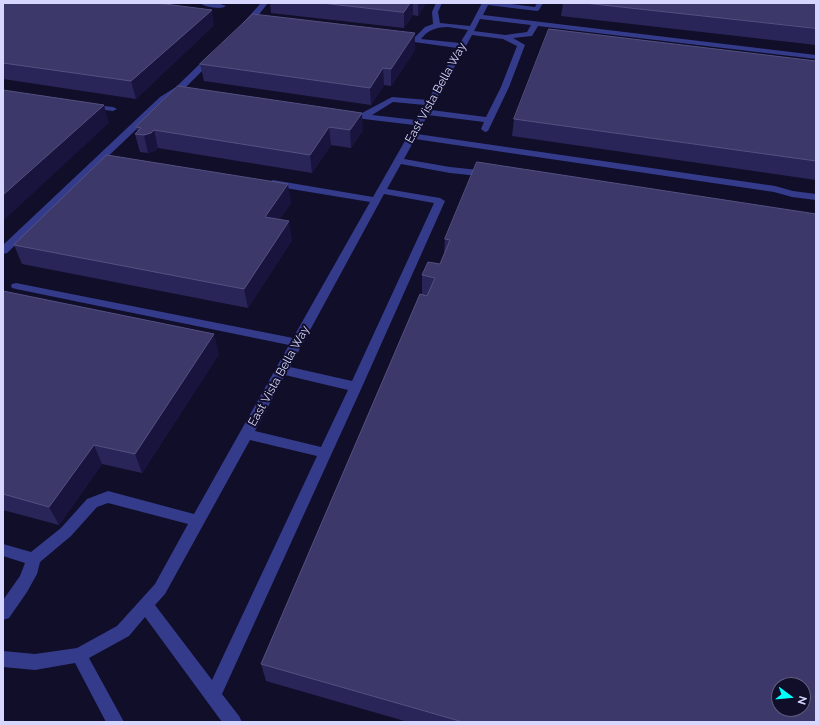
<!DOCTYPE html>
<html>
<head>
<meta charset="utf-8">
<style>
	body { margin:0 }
	#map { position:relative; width:819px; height:725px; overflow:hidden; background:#100e29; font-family:Raleway,sans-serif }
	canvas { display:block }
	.frame { position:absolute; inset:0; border:4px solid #d6d6ff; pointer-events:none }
	.north { position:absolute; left:771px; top:677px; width:40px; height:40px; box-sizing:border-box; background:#100e29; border:1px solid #5f5e7f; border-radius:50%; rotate:106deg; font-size:11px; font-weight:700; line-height:16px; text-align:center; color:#d6d6ff }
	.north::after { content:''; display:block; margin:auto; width:14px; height:18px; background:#02fffd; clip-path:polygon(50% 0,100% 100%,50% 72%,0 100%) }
</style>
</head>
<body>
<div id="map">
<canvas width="819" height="725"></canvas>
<div class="frame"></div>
<div class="north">N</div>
</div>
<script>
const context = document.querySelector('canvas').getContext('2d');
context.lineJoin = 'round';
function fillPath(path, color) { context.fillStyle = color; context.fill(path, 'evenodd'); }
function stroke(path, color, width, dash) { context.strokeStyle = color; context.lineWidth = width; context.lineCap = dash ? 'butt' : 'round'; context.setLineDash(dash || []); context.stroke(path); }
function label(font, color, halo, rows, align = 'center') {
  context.font = font + ' Raleway,sans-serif'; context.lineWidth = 4; context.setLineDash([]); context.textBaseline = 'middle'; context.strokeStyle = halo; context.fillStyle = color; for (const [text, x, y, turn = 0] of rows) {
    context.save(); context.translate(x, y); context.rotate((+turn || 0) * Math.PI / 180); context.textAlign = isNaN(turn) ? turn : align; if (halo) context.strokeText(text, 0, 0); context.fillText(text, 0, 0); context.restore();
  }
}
fillPath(new Path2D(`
	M200,3h17l9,3c-5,4 -21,1 -26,-3z
	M261,3h7l-19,24h-6v-4z
	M436,3h6l-4,9 2,11 30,3 12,-23h21l32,4 2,-4h6l-4,7 -2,1 -49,-6 -5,10 333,40v4l-278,-33 -6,10 -19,2 12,7 -16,42 -21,44 -3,1 -4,-3 3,-7 -56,-7 -11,19 358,52 18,5 23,3v6l-24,-3 -18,-5 -359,-53 -11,20 46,8 38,4 5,3 -5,3 -38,-4 -49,-9 -14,25 53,9 5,3 -83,186 -140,307 17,22 3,6h-20l-77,-105 -16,19 -40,22 35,64h-18l-31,-59 -40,7 -32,-3v-16l32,3 42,-6 40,-22 38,-42 33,-60 -80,-21 -11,4 -26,29 -31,26 -3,12 -10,18 -18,26 -6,2v-20l17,-24 5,-13 -22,-7v-12l28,8 30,-24 26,-29 21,-8 86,23 95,-169 -273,-56 -4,-1 -1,-2 1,-2 4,-1 277,55 77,-136 -97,-16 -5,-3 5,-3 100,17 41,-72 -67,-8 -4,-3 4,-3 15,2 30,-16 36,3 29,-52 -57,-8 -4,-2 4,-2 14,2 11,-11 8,-3 -1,-12zM480,19l51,6 -4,7 -22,3 -31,-4zM448,27l20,3 -8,13 -39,-4c7,-9 15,-12 27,-12zM472,35l31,4 14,7 -16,41 -15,30 -55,-7zM393,102l32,3 -9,15 -44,-5zM384,194l50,9 -82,178 -62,-14zM285,375l63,15 -27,57 -66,-16zM250,440l67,16 -105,224 -57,-75 10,-11z
	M209,55h6l1,2 -31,31 8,1v4l-13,-1 -14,9 -159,152 -4,1v-9l157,-148 16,-10z
	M86,104l27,3 4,2 -4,2 -24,-3h-3l-1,-2z`), '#353b8b');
fillPath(new Path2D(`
	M3,3l211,22 -78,74 -133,-20z
	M270,3h156l-8,13 -5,-1 -9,13 -133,-15z
	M563,3h253v42l-255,-29z
	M415,50l-24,36 -7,-1 -13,20 -167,-24 -4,-17z
	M816,61v119l-304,-44 2,-17z
	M178,86l185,44 -12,18 -20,-3 -19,28 -154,-25 -3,3 -7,2 -8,-1 -5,-18 2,-2 -1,-5z
	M477,162l339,560h-408l-142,-41 -5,-17 161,-370v-19l18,-11 4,-10 1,-15z
	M291,203l-12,17 13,20 -44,68 -226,-44 -8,-19z
	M3,291l216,63 -77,119 -40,-9 -43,61 -56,-15z`), '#2a2558');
fillPath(new Path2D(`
	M410,3h3v12l-9,13v-16z
	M418,3h8l-8,13z
	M212,10l2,15 -78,74 -5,-18z
	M415,33v17l-24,36v-17z
	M383,68l1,17 -13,20 -1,-17z
	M104,105l5,18 -106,98v-26z
	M362,113l1,17 -12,18 -1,-18z
	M329,127l2,18 -19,28 -2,-18z
	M154,130l4,18 -3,3 -7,2 -4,-18z
	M288,184l3,19 -23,33 -3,-19z
	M289,221l3,19 -44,68 -4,-19z
	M214,334l5,20 -77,119 -7,-19z
	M94,445l8,19 -43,61 -10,-18z`), '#18143d');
const building = new Path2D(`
	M3,3h154l55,7 -81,71 -128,-18z
	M322,3h88l-6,9z
	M585,3h231v25z
	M253,14l162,19 -24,36 -8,-1 -13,20 -170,-24z
	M549,29l267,32v100l-302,-42z
	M178,86l184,27 -12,17 -21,-3 -19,28 -156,-25 -3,3 -7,2 -9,-1 6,-6 -5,-1z
	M3,90l101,15 -101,90z
	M107,155l181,29 -23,33 24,4 -45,68 -230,-44z
	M477,162l339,52v508h-353l-202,-58 159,-370 7,2 8,-18 -13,-3 6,-13 12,2 10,-24 -5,-1zM779,685h24v24h-24z
	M3,291l211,43 -79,120 -41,-9 -45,62 -46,-13z`);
fillPath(building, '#3c386a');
stroke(building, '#545181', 1);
label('12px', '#d6d6ff', '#100e29', [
	["East Vista Bella Way",436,93,-61],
	["East Vista Bella Way",279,376,-61]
]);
</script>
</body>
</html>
